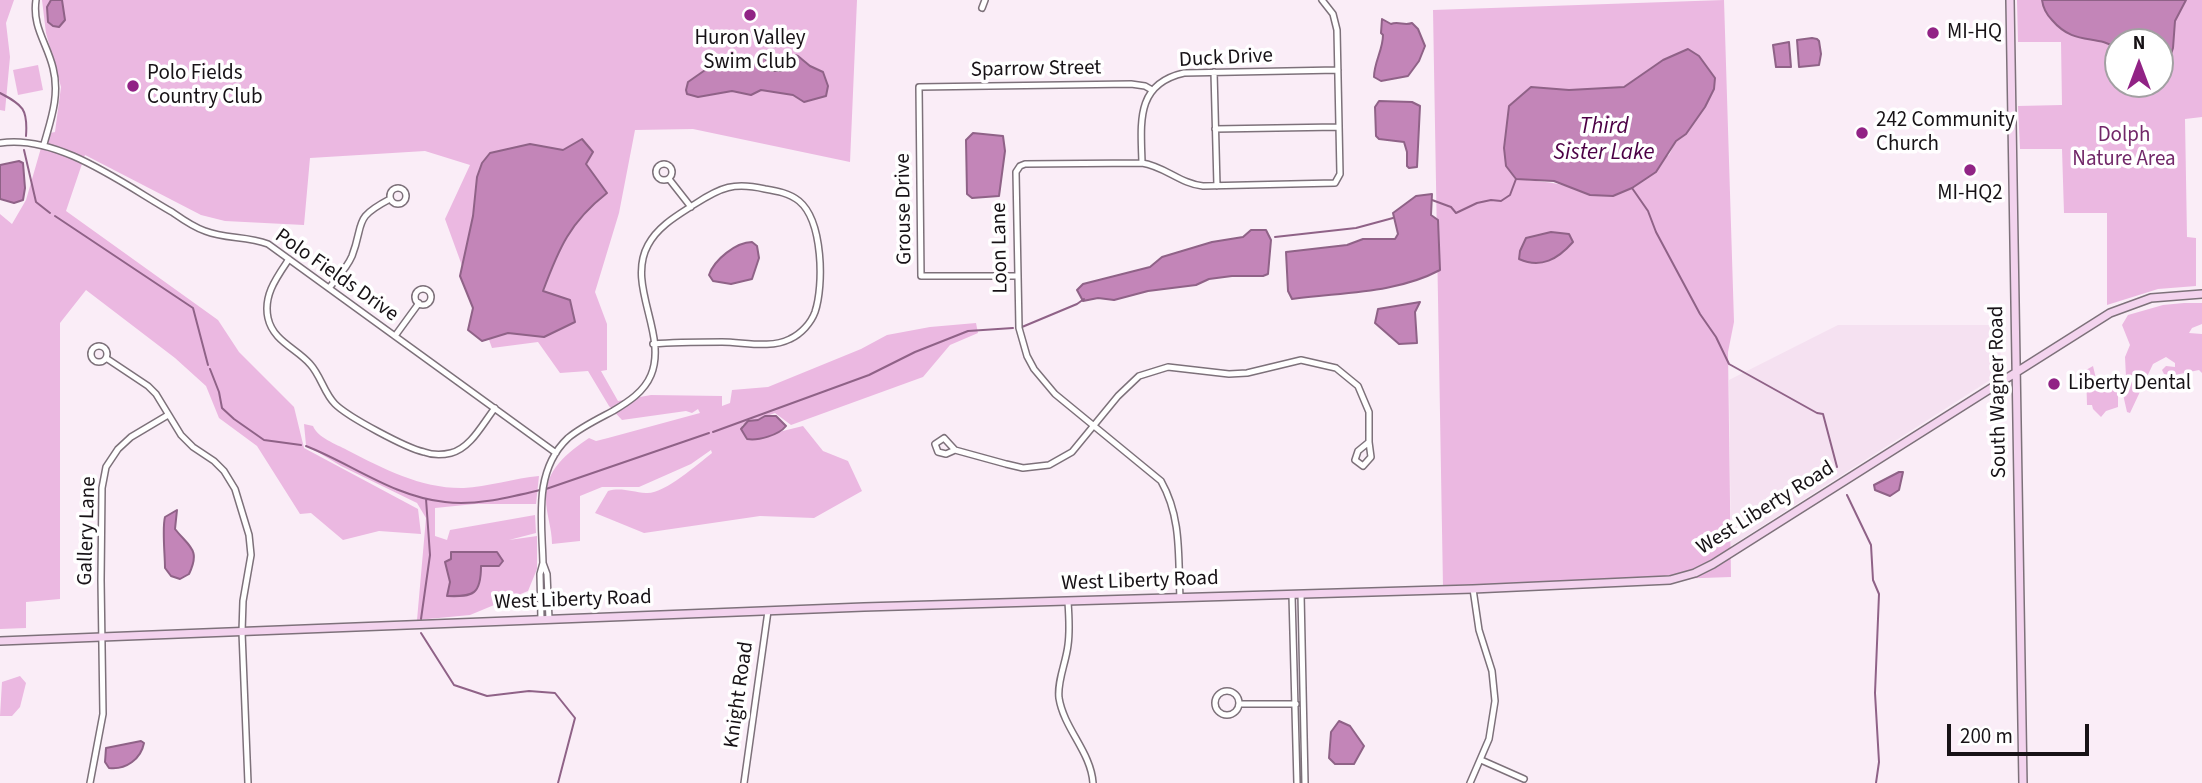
<!DOCTYPE html>
<html>
<head>
<meta charset="utf-8">
<style>
	body { margin:0 }
	#map { position:relative; width:2202px; height:783px; overflow:hidden; background:#faedf7; font-family:"Source Sans 3",sans-serif }
	canvas { display:block }
	.north { position:absolute; left:2104px; top:28px; width:70px; height:70px; box-sizing:border-box; background:#fff; border:2px solid #a2a0a2; border-radius:50%; rotate:0deg; font-size:19px; font-weight:700; line-height:28px; text-align:center; color:#171216 }
	.north::after { content:''; display:block; margin:auto; width:24px; height:32px; background:#912385; clip-path:polygon(50% 0,100% 100%,50% 72%,0 100%) }
	.scale { position:absolute; left:1947px; top:724px; width:142px; height:32px; box-sizing:border-box; border:4px solid #171216; border-top:0; padding-left:9px; font-size:21px; line-height:24px; white-space:nowrap; color:#171216; -webkit-text-stroke:5px #fff; paint-order:stroke }
</style>
</head>
<body>
<div id="map">
<canvas width="2202" height="783"></canvas>
<div class="north">N</div>
<div class="scale">200 m</div>
</div>
<script>
const context = document.querySelector('canvas').getContext('2d');
context.lineJoin = 'round';
function fillPath(path, color) { context.fillStyle = color; context.fill(path, 'evenodd'); }
function stroke(path, color, width, dash) { context.strokeStyle = color; context.lineWidth = width; context.lineCap = dash ? 'butt' : 'round'; context.setLineDash(dash || []); context.stroke(path); }
function label(font, color, halo, rows, align = 'center') {
  context.font = font + ' "Source Sans 3",sans-serif'; context.lineWidth = 7; context.setLineDash([]); context.textBaseline = 'middle'; context.strokeStyle = halo; context.fillStyle = color; for (const [text, x, y, turn = 0] of rows) {
    context.save(); context.translate(x, y); context.rotate((+turn || 0) * Math.PI / 180); context.textAlign = isNaN(turn) ? turn : align; if (halo) context.strokeText(text, 0, 0); context.fillText(text, 0, 0); context.restore();
  }
}
fillPath(new Path2D(`
	M1838,325h162l1,48 -270,173 -2,-166z`), '#f5e1f1');
fillPath(new Path2D(`
	M0,0h14l-8,23 4,34 -5,54 -5,-1z
	M42,0h815l-7,162 -157,-33 -58,1 -16,83 -24,79 12,32v46l-6,1 17,30 33,-6 71,1v10l8,-3 2,-13 36,-3 93,-38 26,-14 43,-8 46,-4 2,10 -28,12 -27,32 -132,48 -16,-12 -33,12 4,15 57,-14 20,25 25,10 14,30 -48,27 -54,-2 -116,17 -49,-20 13,-22c13,-4 24,1 38,2 17,2 52,-29 66,-40l-1,-3 -20,14 -52,23h-37l-22,9v45l-28,3c0,-16 -6,-30 -6,-45 -2,-28 22,-47 43,-61l7,3 12,-3 92,-25 -2,-4 -6,4 -6,-2 -64,9 -13,-14 -21,-35 -28,2 -22,-31 -46,6 -47,-129 25,-54 -45,-14 -115,7 -6,67 -79,-4 -24,-6 -116,-60 -19,56 152,109 21,32 55,55 10,41 114,61 3,25 -42,-3 -36,9 -32,-27 -11,1 -43,-68 -38,-28 -13,-32 -31,-28 -89,-68 -26,33v276l-34,3v26l-26,1v-415l12,10 14,-24 19,-66 10,-2 6,-45 -15,-54z
	M1724,0l10,322 -6,30 3,225 -288,10 -10,-577zM1688,49l17,58 -19,27 -10,7 -7,14 -79,40c-27,-13 -45,-13 -74,-16l15,-92 38,3 55,-3 39,-27z
	M2017,0h185v117l-17,2 2,118 9,1v48l-38,3 -51,16v-92h-43l-2,-64h-42l-2,-43 44,-1 -1,-63h-43zM2118,42h42v42h-42z
	M38,65l5,25 -25,5 -5,-25z
	M2184,303h18v21l-10,4 -3,5 13,1v39l-3,-3 -24,5 -11,-1 -2,-4 4,-4 9,1v-4l-9,-6 -13,7 -23,49 -3,-1 -5,-22 -4,2v15l-12,4 -5,6 -8,-8 -1,-4h-5l-1,-35 7,-4 4,17 21,5 8,-11 -1,-20 5,-12 -8,-20 6,-10 35,-10z
	M304,424l9,2c5,12 23,18 34,24 37,19 75,39 117,38 22,-1 52,-10 75,-12l-3,28h-61l-40,4v28l12,4 3,-10 85,-15 1,18 -27,7 28,-4v33l-9,22 -58,24 -53,5 9,-102 -9,-15 -76,-37 -35,-21z
	M20,676l6,7 -6,24 -8,9h-12l2,-34z`), '#ebb8e1');
const water = new Path2D(`
	M51,0h11l3,20 -6,7 -6,-1 -5,-4 -1,-15z
	M2042,0h144l-11,21 -2,27 -7,21 -6,4v-31h-42v7c-22,-16 -43,-2 -66,-29 -6,-6 -9,-12 -10,-20z
	M1382,19l9,5c7,-3 14,2 21,-1l6,6 7,17 -6,15 -11,15 -27,5 -7,-4c0,-15 9,-27 9,-42l-2,-2z
	M1812,38l5,1 2,2 2,13 -2,11 -20,2 -2,-27z
	M1789,42l2,25h-15l-3,-22z
	M1688,49l11,7 16,22 -1,11 -9,18 -19,27 -10,7 -20,31 -24,16 -19,8 -23,-1 -36,-14 -38,-2 -10,-13 -2,-18 5,-42 22,-19 38,3 55,-3 39,-27z
	M795,55l3,1 12,10 13,6 5,14 -2,10 -22,6 -11,-7 -32,-5 -10,5 -19,-4 -34,6 -11,-3 -1,-4 2,-8 20,-14c14,-1 27,6 41,-2 6,-4 8,-8 15,-10l8,15h9z
	M1379,101l33,1 8,4 -3,61 -8,1 -2,-2v-14l-3,-10 -25,-3 -3,-3 -1,-29z
	M973,133l30,3 2,15 -6,45 -27,2 -5,-4 -1,-54z
	M582,139l11,13 -7,12 21,29c-37,29 -48,55 -64,98l27,9 5,22 -31,15 -36,-4 -26,8 -14,-11 5,-22 -13,-32 13,-60 4,-39 5,-14 8,-10 40,-9 33,6z
	M19,161l4,2 2,25 -2,12 -9,3 -14,-4v-34z
	M1432,194l-1,21 7,5 2,50c-45,24 -99,22 -148,29l-4,-8 -2,-39 61,-7 16,-6h32l3,-5 -5,-21 23,-17z
	M1251,230h15l5,10 -3,34 -5,2h-31l-23,3 -13,6 -48,6 -34,9 -16,-2 -15,3 -6,-11 6,-6 67,-17 12,-10 50,-15 31,-5z
	M1551,232l18,2 4,8c-15,17 -32,27 -54,17l1,-8 6,-13z
	M752,242l5,4 2,12 -7,21 -21,5 -18,-3 -4,-6c5,-15 27,-33 43,-33z
	M1420,302l-5,10 2,31 -18,1 -24,-21 3,-14z
	M765,416h11l10,10c-7,9 -28,15 -39,13l-6,-10 7,-8 10,-1z
	M1899,472h4l-4,18 -9,6 -15,-6 -1,-5z
	M177,510l-2,19c14,18 26,20 14,45l-9,5 -9,-3 -6,-8c0,-13 -3,-40 0,-51z
	M451,552h46l6,9 -4,5h-18c0,28 -7,31 -34,30l3,-14 -5,-20 6,-3z
	M1339,721l11,5 14,20 -10,18h-19l-6,-6 2,-26z
	M141,741l3,2c-3,16 -18,27 -35,25l-4,-6 1,-14z`);
fillPath(water, '#c385b8');
stroke(water, '#8f6287', 2);
stroke(new Path2D(`
	M0,93c23,12 28,16 26,43
	M24,150l12,52 14,11
	M1632,188l16,23 8,21 44,82 16,23 13,27 88,49 6,1 14,53
	M1432,200l19,7 5,6 21,-10 14,-3 10,1 9,-6 6,-16
	M55,216l138,92 15,57
	M1275,237l81,-9 37,-10
	M1022,327l55,-23 7,-5
	M210,369l9,23 3,16 12,11 30,21 37,5
	M713,432l156,-57 46,-23 53,-21 45,-3
	M306,446c46,18 88,51 139,56 31,4 65,-5 95,-12
	M546,489l163,-56
	M1847,495l24,50 2,35 6,14 -4,99 4,69 -3,21
	M421,619l9,-64 -4,-56
	M421,633l33,52 33,11 42,-5 26,2 20,25 -17,65`), '#8f6287', 2);
const minor = new Path2D(`
	M36,0c-4,27 11,43 17,68 7,27 -2,51 -9,76
	M982,8l3,-8
	M1214,72l3,114
	M1215,129l123,-2
	M0,143c58,-9 123,41 172,69 10,7 21,15 33,19 20,8 42,5 63,13l288,209
	M1142,163c-1,-40 -7,-79 42,-90l154,-3
	M656 172a8 8 0 1 1 16 0a8 8 0 1 1-16 0Z
	M669,179l22,28
	M390 196a8 8 0 1 1 16 0a8 8 0 1 1-16 0Z
	M289,259c-12,18 -26,36 -21,59 5,23 28,30 42,46 11,12 14,29 25,40 13,13 71,44 89,48 8,3 19,3 27,1 20,-5 32,-30 44,-45
	M1017,276h-96l-2,-189 212,-3 14,2 7,4
	M329,288c8,-10 18,-20 23,-32 13,-34 0,-37 38,-57
	M415 297a8 8 0 1 1 16 0a8 8 0 1 1-16 0Z
	M395,336l24,-33
	M91 354a8 8 0 1 1 16 0a8 8 0 1 1-16 0Z
	M106,358l42,28 8,8 25,41 12,12 21,14 10,10 11,18 14,46 2,20 -8,46 -1,31 6,151
	M955,450l-9,4 -8,-2 -3,-8 9,-6 11,12 51,14 17,4 26,-3 23,-13 46,-56 21,-20 29,-9 61,7 18,-1 54,-13 35,8 22,18 11,26v30l-11,9 -3,9 8,6 8,-9 -2,-15
	M1301,594l4,189
	M1292,595l5,188
	M1180,598c-2,-41 2,-80 -19,-117l-106,-87 -21,-25 -7,-13 -8,-28 -3,-156 4,-6 5,-2 117,-1c22,3 39,21 61,23l132,-3 5,-9 -3,-144 -4,-16 -11,-14
	M1068,602c1,14 2,29 0,43 -2,18 -11,36 -9,53 5,31 32,54 34,85
	M541,619l-1,-45 3,-11
	M549,619l-2,-45 -4,-11c-1,-42 -10,-92 25,-125 13,-11 30,-19 45,-27 15,-9 31,-19 38,-36 17,-41 -25,-90 -3,-130 10,-19 30,-30 47,-41 26,-17 39,-22 70,-15 12,2 24,4 34,12 24,20 25,84 16,111 -4,11 -14,22 -25,27 -20,10 -46,3 -68,3 -23,0 -46,0 -69,2
	M1215 703a12 12 0 1 1 24 0a12 12 0 1 1-24 0Z
	M1240,704h56
	M1481,760l43,19
	M90,783l13,-69 -2,-134 1,-92 4,-21 12,-18 13,-12 37,-22
	M744,783l24,-172
	M1470,783l19,-44 6,-38 -3,-30 -13,-41 -6,-41`);
const secondary = new Path2D(`
	M2010,0l13,783
	M0,641l864,-34 609,-18 197,-9 25,-7 18,-9 397,-251 41,-15 51,-4`);
stroke(minor, '#7d717a', 8);
stroke(secondary, '#7d717a', 10);
stroke(minor, '#fff', 5);
stroke(secondary, '#f3d3ee', 7);
for (const [x, y, r, color] of [
	[750,15,7,"#912385"],
	[1933,33,7,"#912385"],
	[133,86,7,"#912385"],
	[1862,133,7,"#912385"],
	[1970,170,7,"#912385"],
	[2054,384,7,"#912385"]
]) { const dot = new Path2D(); dot.arc(x, y, r, 0, 2 * Math.PI); context.fillStyle = color; context.fill(dot); stroke(dot, '#fff', 2.5); }
label('21px', '#171216', '#fff', [
	["MI-HQ",1947,33],
	["Huron Valley",750,39,"center"],
	["Swim Club",750,63,"center"],
	["Polo Fields",147,74],
	["Country Club",147,98],
	["242 Community",1876,121],
	["Church",1876,145],
	["MI-HQ2",1970,194,"center"],
	["Liberty Dental",2068,384]
], 'left');
label('21px', '#171216', '#fff', [
	["Duck Drive",1226,59,-3],
	["Sparrow Street",1036,70,-1],
	["Grouse Drive",905,209,-91],
	["Loon Lane",1001,248,-91],
	["Polo Fields Drive",336,276,35],
	["South Wagner Road",1999,392,-91],
	["West Liberty Road",1766,509,-32],
	["Gallery Lane",88,531,-88],
	["West Liberty Road",1140,582,-2],
	["West Liberty Road",573,601,-2],
	["Knight Road",740,695,-82]
]);
label('21px', '#722869', '#fff', [
	["Dolph",2124,136],
	["Nature Area",2124,160]
]);
label('italic 23px', '#4c0045', '#fff', [
	["Third",1604,128],
	["Sister Lake",1604,154]
]);
</script>
</body>
</html>
